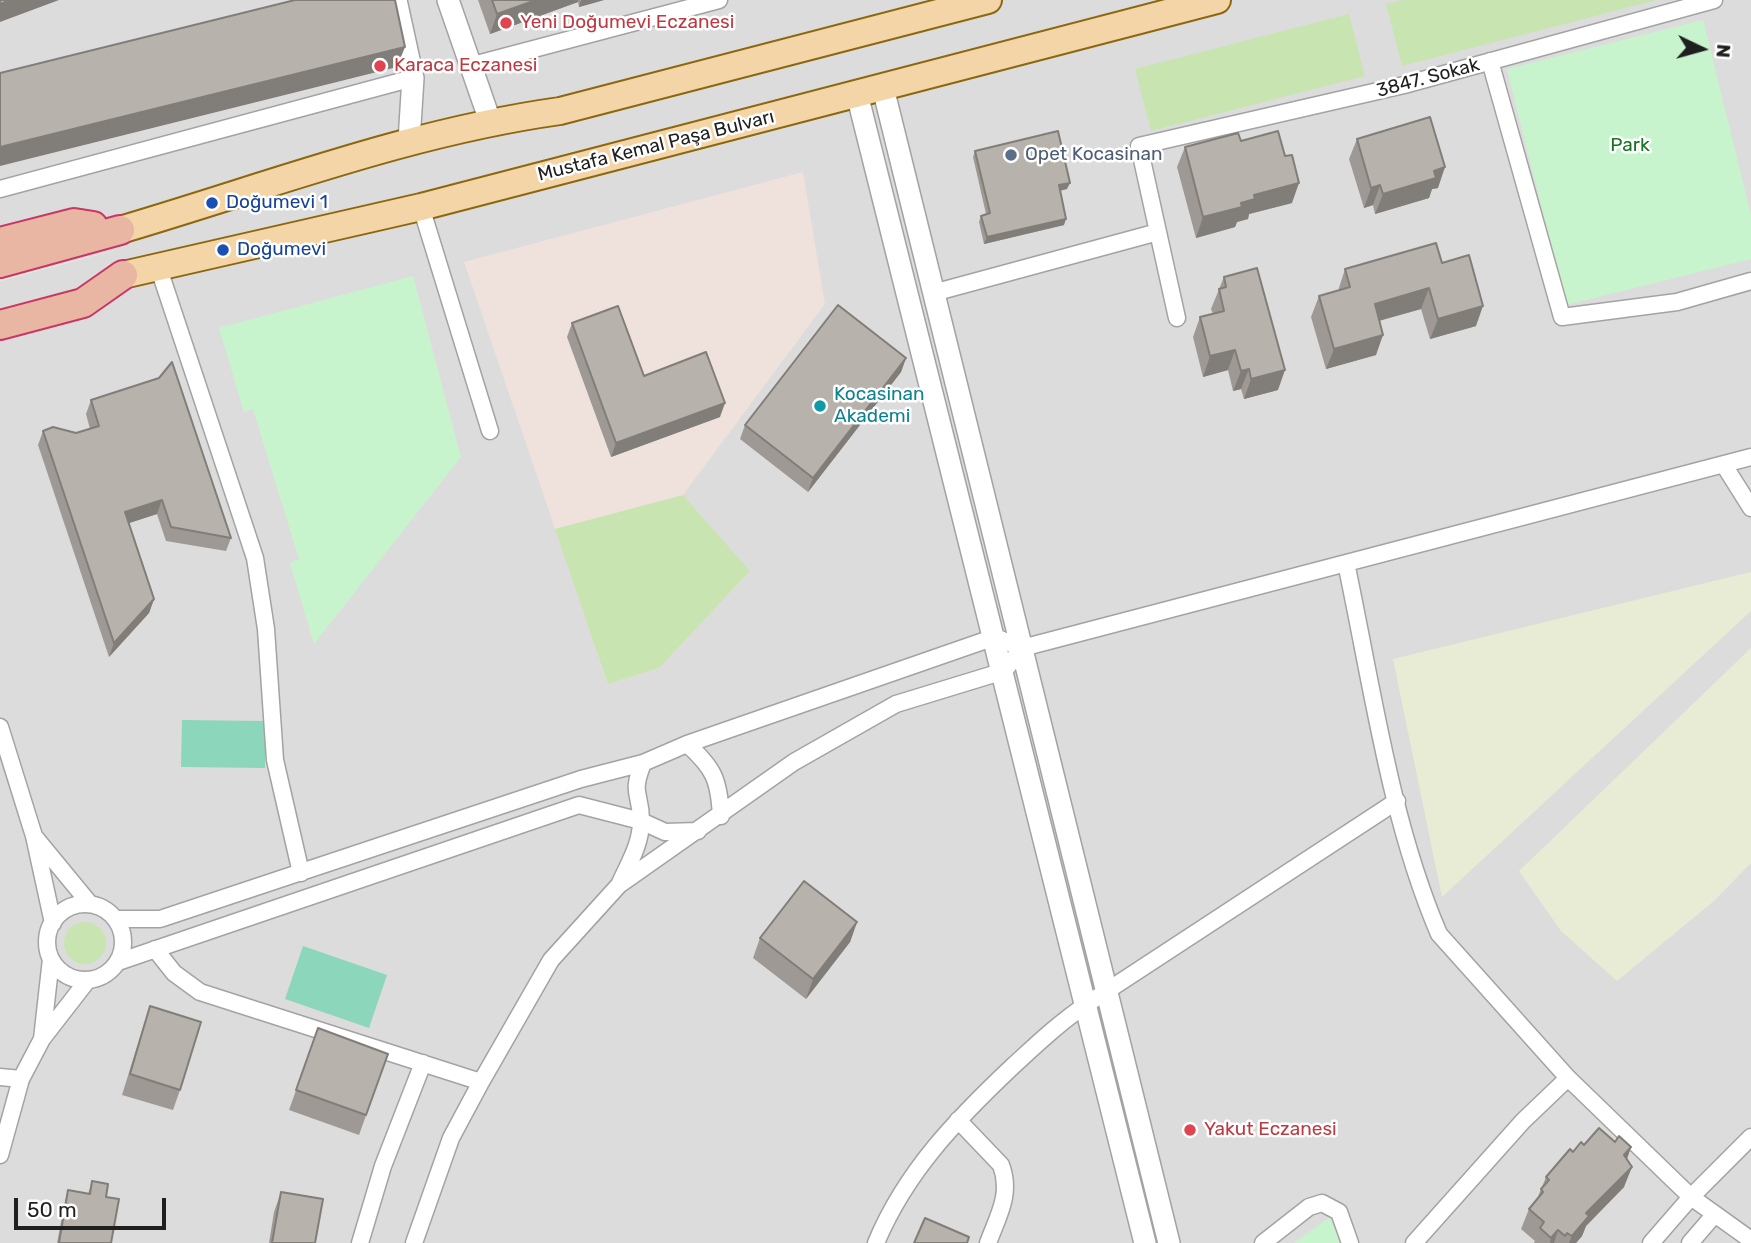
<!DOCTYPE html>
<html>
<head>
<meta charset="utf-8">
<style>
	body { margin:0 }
	#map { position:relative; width:1751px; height:1243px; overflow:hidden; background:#efece6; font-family:Rubik,sans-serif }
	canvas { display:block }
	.north { position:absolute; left:1667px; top:14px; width:70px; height:70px; -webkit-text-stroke:5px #fff; paint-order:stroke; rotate:95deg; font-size:19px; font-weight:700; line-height:28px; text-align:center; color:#1f1f1f }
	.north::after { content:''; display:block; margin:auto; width:24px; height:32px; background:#1f1f1f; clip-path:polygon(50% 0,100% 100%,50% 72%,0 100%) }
	.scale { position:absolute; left:14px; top:1198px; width:152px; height:32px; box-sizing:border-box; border:4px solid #1f1f1f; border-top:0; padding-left:9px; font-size:21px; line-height:24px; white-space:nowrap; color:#1f1f1f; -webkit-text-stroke:5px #fff; paint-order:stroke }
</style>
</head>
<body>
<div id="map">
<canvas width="1751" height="1243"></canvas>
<div class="north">N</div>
<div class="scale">50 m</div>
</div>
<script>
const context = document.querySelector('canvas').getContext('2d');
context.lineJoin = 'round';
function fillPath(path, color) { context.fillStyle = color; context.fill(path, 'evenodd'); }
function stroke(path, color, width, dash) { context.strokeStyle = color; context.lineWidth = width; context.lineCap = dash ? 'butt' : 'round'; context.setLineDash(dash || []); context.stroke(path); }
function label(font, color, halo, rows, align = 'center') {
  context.font = font + ' Rubik,sans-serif'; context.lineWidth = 5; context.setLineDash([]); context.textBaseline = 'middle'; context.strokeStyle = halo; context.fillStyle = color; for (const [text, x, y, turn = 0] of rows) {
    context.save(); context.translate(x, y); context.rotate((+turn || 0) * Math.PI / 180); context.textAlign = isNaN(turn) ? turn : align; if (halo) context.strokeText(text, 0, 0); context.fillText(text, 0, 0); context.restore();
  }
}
fillPath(new Path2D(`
	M0,0h1751v1243h-1751v-962l143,-38 -143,37z`), '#dddcdc');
fillPath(new Path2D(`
	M803,172l22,132 -142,191 67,76 -91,97 -51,16 -144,-422z`), '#efe1db');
fillPath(new Path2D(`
	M1751,572v39l-309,286 -49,-238z
	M1751,648v215l-37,38 -97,80 -56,-50 -42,-60z`), '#e9ecd4');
fillPath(new Path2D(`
	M1403,0h254l-255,66 -16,-62z
	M1349,14l16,62 -214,55 -16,-62z
	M683,495l67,76 -91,97 -51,16 -53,-155z
	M64 943a21 21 0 1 1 42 0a21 21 0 1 1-42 0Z`), '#c8e4b1');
fillPath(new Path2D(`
	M1703,20l48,195v44l-185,46 -59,-236z
	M413,276l48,181 -147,187 -24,-81 9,-4 -46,-150 -9,3 -25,-84z
	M1330,1217l10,26h-46z`), '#c8f4cd');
fillPath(new Path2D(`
	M182,720l84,1 -1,47 -84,-1z
	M303,946l84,29 -18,53 -84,-29z`), '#8cd6bc');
const minor = new Path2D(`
	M1490,61l72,256 115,-15 74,-21
	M473,65l246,-65
	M0,189l413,-111
	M421,207l69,224
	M158,266l97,292 11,71 9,131 26,113
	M933,293l225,-61
	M1177,318l-38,-172 265,-61 310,-85
	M1724,465l27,43
	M1346,563c26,122 44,257 93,371l129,144
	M0,727l34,109
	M687,744c27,24 32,36 34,72
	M620,883c9,-20 21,-39 21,-62 0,-30 -11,-25 2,-58
	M47 942a38 38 0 1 1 76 0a38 38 0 1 1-76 0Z
	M115,919h45l421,-140 62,-16 44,-19 308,-107 27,11 729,-191
	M53,923l-19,-87 56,68
	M155,949l19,24 26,19 281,90
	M51,959l-9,80 45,-58
	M118,962l461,-157 62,16 24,11 33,-1
	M0,1077l21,2
	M958,1120l43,45c11,29 -3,51 -13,78
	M0,1155l21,-76 21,-40
	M360,1243l23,-77 40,-103
	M414,1243l37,-105 30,-56 70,-122 68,-75 175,-123 102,-58 108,-33 18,-23
	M876,1243c30,-72 81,-124 137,-177 24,-22 46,-43 74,-62l310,-203
	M1263,1243l46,-36 13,-4 17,9 11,31
	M1414,1243l109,-122 45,-43 123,119 60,43
	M1651,1243l40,-46 60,-60
	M1690,1243l25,-29`);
const tertiary = new Path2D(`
	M396,0l17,78 -4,63
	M448,0l42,121
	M883,88l286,1155
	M857,94l288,1149`);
const primary = new Path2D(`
	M120,230c146,-43 289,-98 440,-119l428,-111
	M123,275l298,-68 796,-207`);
const trunk = new Path2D(`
	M0,242l74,-19 19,3
	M0,263l120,-33
	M0,325l83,-22 40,-28`);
stroke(minor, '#a3a3a3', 19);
stroke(tertiary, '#a3a3a3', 24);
stroke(primary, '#8c670e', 30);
stroke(trunk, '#ca3663', 32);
stroke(minor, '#fff', 16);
stroke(tertiary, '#fff', 21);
stroke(primary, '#f3d5a7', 26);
stroke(trunk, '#e9b6a4', 28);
fillPath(new Path2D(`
	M478,0h126l-25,7 -1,-5 -88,32z
	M1357,139l81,49 -6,1 -3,9 -54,16 -2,-9 -9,3 -15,-49z
	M1241,141l51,62 -43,11 -1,5 -11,3 -2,5 -39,11 -19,-71 8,-20z
	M975,151l92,38 -7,2 4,34 -80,19 -5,-22 2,-6 5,-2 -13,-57z
	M1442,263l34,63 -46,13 -9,-30 -42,12 -3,34 -50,14 -15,-52 8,-21 19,-5 7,-22z
	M1224,277l54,113 -34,9 -3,-10 -8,2 -5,-21 -25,7 -10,-40 7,-20 13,-3 -2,-5z
	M572,323l72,53 76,41 -109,40 -44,-120z
	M906,358l-5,14 -93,120 -68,-53 5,-14z
	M91,400l140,138 -5,13 -60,-10 -9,-27 -28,9 25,76 -5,14 -40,44 -71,-212 5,-14 33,2 14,-4 -4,-15z
	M857,922l-7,20 -44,57 -53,-41 7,-20z
	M150,1006l30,84 -7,20 -51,-15 21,-68z
	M318,1028l70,26 -29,81 -70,-25z
	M1615,1142l16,5 -4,12 -3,28 -38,39 -4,10 -6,7h-42l1,-2 -14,-12 8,-20 8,-10 9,-22 27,-25z
	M92,1181l14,16 5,46h-54l8,-42 3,-11 20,4z
	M281,1192l34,51h-46l5,-31z`), '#9e9994');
fillPath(new Path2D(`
	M11,0h48l-59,22v-18z
	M536,0h42v2l-88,32 7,-20z
	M581,0h23l-25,7z
	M405,47l-8,20 -397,99v-19z
	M1445,167l-7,21 -6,1 -3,9 -54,16 8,-20 51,-23z
	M1070,183l-3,6 -10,2 2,-6z
	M1299,183l-7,20 -43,11 -1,5 -11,3 -2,5 -39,11 7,-21 38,-14 13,-8z
	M1380,185l-7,20 -9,3 7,-20z
	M1066,219l-2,6 -80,19 3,-7z
	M1429,288l-8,21 -54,15 8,-20z
	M1483,306l-7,20 -46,13 8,-20z
	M1383,335l-7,20 -50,14 8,-20z
	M1235,350l-7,20 -25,7 7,-21z
	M906,358l-5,14 -93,120 5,-14z
	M1249,369l-8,20 -8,2 8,-20z
	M1285,370l-7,20 -34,9 7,-20z
	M725,403l-5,14 -109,40 5,-14z
	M162,500l-5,14 -37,12 5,-14z
	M154,599l-5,14 -40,44 5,-14z
	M857,922l-7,20 -44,57 7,-20z
	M1631,1147l-7,20v-12z
	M1632,1167l-8,20 -38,39 -4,10 -6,7h-7l3,-7 14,-23z
	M1558,1230l-4,13h-4l1,-5z`), '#817d78');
const building = new Path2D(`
	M0,0h11l-11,4z
	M295,0h100l10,47 -405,100v-74z
	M492,0h44l-39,14z
	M1430,117l15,50 -11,4 2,7 -53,16 -3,-9 -9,3 -14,-49z
	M1058,131l12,52 -11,2 7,34 -79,18 -6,-21 9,-3 -15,-62z
	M1278,131l7,25 7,-1 7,28 -45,12 1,4 -14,4 1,4 -39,10 -18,-70 53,-14 3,8z
	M1436,243l6,20 27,-8 14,51 -45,13 -9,-31 -54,16 8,31 -49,14 -15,-53 31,-9 -5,-18z
	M1257,268l28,102 -34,9 -2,-10 -8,2 -6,-21 -25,6 -10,-39 24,-6 -5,-22 7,-2 -2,-10z
	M838,305l68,53 -93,120 -68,-53z
	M618,306l26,70 62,-24 19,51 -109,40 -44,-120z
	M172,362l59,176 -60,-11 -9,-27 -37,12 29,87 -40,44 -71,-212 10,-4 23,6 23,-7 -8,-26 68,-22z
	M804,881l53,41 -44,57 -53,-41z
	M150,1006l51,16 -21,68 -50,-16z
	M318,1028l70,26 -22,61 -70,-25z
	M1599,1128l16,14 4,-6 12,11 -7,8 8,12 -46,46 3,3 -17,20 -5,-3 -2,3 -7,-6 -7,8 -11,-10 4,-6 -15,-13 14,-17 -2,-3 8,-9 -3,-3 24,-28 3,3 8,-10 3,3z
	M92,1181l16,3 -2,13 13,2 -8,44h-52l9,-53 22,4z
	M281,1192l42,7 -8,44h-43z
	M925,1218l44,19 -2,6h-53z`);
fillPath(building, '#b8b2ac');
stroke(building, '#817d78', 2);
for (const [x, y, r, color] of [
	[506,23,7,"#e0444e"],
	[380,66,7,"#e0444e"],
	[1011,155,7,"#5c6f8a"],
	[212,203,7,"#1a4fb4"],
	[223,250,7,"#1a4fb4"],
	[820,406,7,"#0f9aa8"],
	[1190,1130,7,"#e0444e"]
]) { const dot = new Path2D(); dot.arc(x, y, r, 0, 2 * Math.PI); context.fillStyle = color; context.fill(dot); stroke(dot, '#fff', 2.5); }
label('19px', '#be3a42', '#fff', [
	["Yeni Doğumevi Eczanesi",520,23],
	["Karaca Eczanesi",394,66],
	["Yakut Eczanesi",1204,1130]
], 'left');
label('19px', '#1f1f1f', '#fff', [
	["3847. Sokak",1428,78,-15],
	["Mustafa Kemal Paşa Bulvarı",656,146,-14]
]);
label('19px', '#167422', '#fff', [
	["Park",1630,146]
]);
label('19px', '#4e5e75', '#fff', [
	["Opet Kocasinan",1025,155]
], 'left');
label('19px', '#164399', '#fff', [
	["Doğumevi 1",226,203],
	["Doğumevi",237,250]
], 'left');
label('19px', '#0d838f', '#fff', [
	["Kocasinan",834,395],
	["Akademi",834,417]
], 'left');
</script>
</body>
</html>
